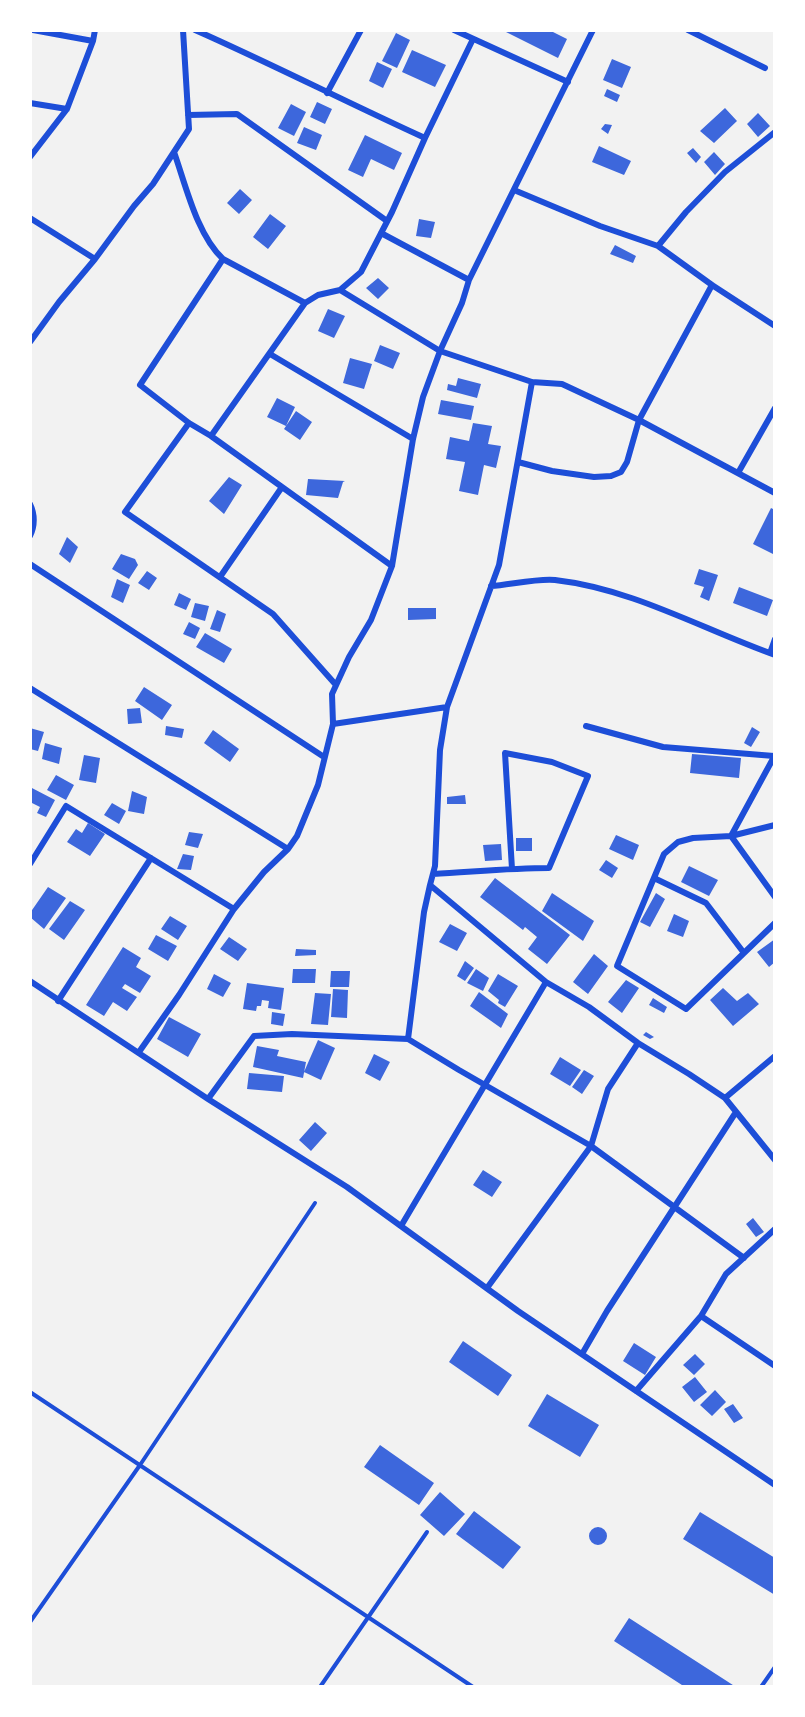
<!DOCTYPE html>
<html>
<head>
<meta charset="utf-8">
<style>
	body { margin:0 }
	#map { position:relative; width:805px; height:1717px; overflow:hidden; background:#f2f2f2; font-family:Karla,sans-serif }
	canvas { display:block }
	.frame { position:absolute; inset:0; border:32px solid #fff; pointer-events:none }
</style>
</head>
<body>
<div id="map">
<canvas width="805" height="1717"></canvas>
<div class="frame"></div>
</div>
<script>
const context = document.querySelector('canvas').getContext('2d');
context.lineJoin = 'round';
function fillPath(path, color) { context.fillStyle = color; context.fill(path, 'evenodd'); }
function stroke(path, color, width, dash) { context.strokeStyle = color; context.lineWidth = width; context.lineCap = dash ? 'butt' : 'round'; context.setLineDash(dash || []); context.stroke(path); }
fillPath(new Path2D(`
	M502,30h47l18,9 -9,19z
	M396,33l14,7 -13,28 -15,-7z
	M412,50l34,15 -11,22 -33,-15z
	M612,59l19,8 -9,21 -19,-8z
	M377,62l15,7 -9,19 -14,-7z
	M607,89l13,6 -3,7 -13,-6z
	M317,102l15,7 -7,15 -15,-7z
	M291,104l15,8 -12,24 -16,-8z
	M725,108l12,13 -23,22 -14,-12z
	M758,113l12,13 -12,11 -11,-13z
	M605,124l7,1 -4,9 -7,-5z
	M304,127l18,8 -6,15 -19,-7z
	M365,135l37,18 -8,17 -23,-11 -8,18 -15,-7z
	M599,146l32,15 -7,14 -32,-13z
	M693,148l8,9 -5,6 -9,-10z
	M714,152l11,12 -10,11 -11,-13z
	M240,189l12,11 -13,14 -12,-11z
	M270,214l16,12 -18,23 -15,-12z
	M419,219l16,3 -4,16 -15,-2z
	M615,245l21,11 -3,7 -23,-9z
	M378,278l11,10 -11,11 -12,-11z
	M328,309l17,7 -11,22 -16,-7z
	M380,345l20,8 -7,16 -19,-8z
	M350,358l22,6 -8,25 -21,-6z
	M458,378l23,6 -4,14 -30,-8 1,-6 8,2z
	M277,398l18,9 -9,19 -19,-9z
	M441,400l33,6 -3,14 -33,-6z
	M296,411l16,11 -12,18 -16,-11z
	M473,423l19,3 -4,18 13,2 -5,22 -12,-3 -6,30 -19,-4 6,-29 -19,-3 4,-22 19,4z
	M229,477l13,8 -18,29 -15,-13z
	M308,479l37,2 -2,1 -5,16 -32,-3z
	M771,508l4,2v40l-2,4 -20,-10z
	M67,537l11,10 -8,16 -11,-9z
	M121,554l14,5 3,6 -9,14 -17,-10z
	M699,569l19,6 -9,26 -9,-4 4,-10 -10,-3z
	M147,571l10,7 -8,12 -11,-7z
	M117,579l13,6 -7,18 -12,-6z
	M739,587l34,13 -6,16 -34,-13z
	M179,593l12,6 -5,11 -12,-5z
	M195,603l14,3 -4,15 -14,-4z
	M408,608h28v11l-28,1z
	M217,610l9,4 -6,18 -10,-3z
	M189,622l11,6 -5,11 -12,-5z
	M205,633l27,16 -8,14 -28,-16z
	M144,687l28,18 -10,15 -27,-19z
	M140,708l2,15 -14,1 -1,-15z
	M166,726l18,3 -2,9 -17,-3z
	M752,727l8,5 -9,15 -7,-4z
	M30,728l14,4 -6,19 -8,-2z
	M213,730l26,19 -9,13 -26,-19z
	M45,743l17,5 -3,16 -17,-5z
	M692,754l49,4 -2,20 -49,-5z
	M84,755l16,3 -4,25 -17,-3z
	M56,775l18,10 -8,15 -19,-10z
	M30,787l25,13 -9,17 -9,-4 3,-6 -10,-5z
	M132,791l15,6 -3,17 -16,-3z
	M465,795l1,9h-19v-7z
	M112,803l14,8 -7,13 -15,-9z
	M88,823l17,11 -15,22 -23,-14 9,-13 6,4z
	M189,832l14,2 -5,14 -13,-3z
	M616,835l23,10 -6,15 -24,-11z
	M516,838h16v13h-16z
	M501,844l1,16 -17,1 -2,-16z
	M183,854l11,2 -3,14 -14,-1z
	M606,860l12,8 -6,10 -13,-8z
	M689,866l29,14 -9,16 -28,-14z
	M495,878l75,57 -23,29 -19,-15 9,-12 -12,-10 -2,3 -43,-33z
	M48,887l18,11 -22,31 -14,-12v-4z
	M552,893l42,28 -11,20 -41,-30z
	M656,893l9,6 -15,28 -10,-5z
	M70,901l15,9 -21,30 -15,-11z
	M674,914l15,7 -6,16 -16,-6z
	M170,916l17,10 -9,14 -17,-11z
	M450,924l17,9 -10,18 -18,-9z
	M156,935l21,11 -9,15 -20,-12z
	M229,937l18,12 -9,12 -18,-12z
	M775,939v23l-6,5 -12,-15z
	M123,947l18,11 -5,9 15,9 -11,17 -15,-9 -3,4 15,9 -10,14 -14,-9 -9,14 -18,-11z
	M296,949l20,1v5l-21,1z
	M594,954l14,12 -20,28 -15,-12z
	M465,961l9,7 -9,13 -8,-5z
	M293,969h23l-1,14h-23z
	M476,969l13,9 -6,13 -16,-8z
	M331,971h19l-1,16h-19z
	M214,974l17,9 -8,14 -16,-8z
	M498,974l20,12 -13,21 -7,-4 1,-3 -11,-9z
	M626,980l13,8 -17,25 -14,-11z
	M247,983l37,5 -3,22 -13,-2 1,-7 -7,-1 -1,6h-4l-1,5 -13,-2z
	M723,988l14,13 11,-8 11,11 -26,22 -23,-26z
	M333,989l15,1 -1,28 -16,-1z
	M479,992l29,22 -7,14 -31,-22z
	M315,993l16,1 -3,31 -17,-1z
	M653,998l14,9 -3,6 -15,-8z
	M272,1012l13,2 -2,12 -12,-2z
	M169,1017l32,17 -13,23 -31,-18z
	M646,1032l8,5 -4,2 -7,-4z
	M318,1040l17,8 -14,32 -17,-8z
	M257,1046l22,4 -2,6 29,6 -3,16 -50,-11z
	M374,1054l16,8 -10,19 -15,-8z
	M560,1057l21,13 -11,16 -20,-12z
	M584,1070l10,6 -12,18 -10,-7z
	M249,1073l35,3 -2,16 -35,-3z
	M315,1122l12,11 -16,18 -12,-11z
	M483,1170l19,12 -10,15 -19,-12z
	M753,1218l11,14 -8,5 -10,-13z
	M463,1341l49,34 -14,21 -49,-34z
	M634,1343l22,14 -11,18 -22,-14z
	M695,1354l10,10 -11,11 -11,-10z
	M695,1377l12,15 -13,10 -12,-15z
	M715,1390l11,12 -14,14 -12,-11z
	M547,1394l52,31 -19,32 -52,-31z
	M733,1404l10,14 -9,5 -10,-14z
	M380,1445l54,38 -15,22 -55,-38z
	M440,1492l25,22 -21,22 -24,-21z
	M474,1511l47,36 -18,22 -47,-35z
	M700,1512l75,46v37l-92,-56z
	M589 1536a9 9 0 1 1 18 0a9 9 0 1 1-18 0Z
	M629,1618l107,69h-51l-71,-46z`), '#3d67dc');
stroke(new Path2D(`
	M30,1392l443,295
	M30,1622l110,-157 175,-262
	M320,1687l107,-155
	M761,1687l14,-20`), '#1d4ed8', 4);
stroke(new Path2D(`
	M33,30l60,11
	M195,30c77,34 153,73 230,108
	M454,30l114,52
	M688,30l77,38
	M327,93l34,-63
	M30,103l37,6
	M188,115l49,-1 150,107
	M174,152c12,34 23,83 49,107l82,44
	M30,157l37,-48 26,-68 2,-11
	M514,190l86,36 58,20 54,39 63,41
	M30,218l65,41
	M381,233l88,47
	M658,246l28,-34 39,-40 50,-40
	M223,259l-83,126 49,38 22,13 181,130
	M340,290l100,61 92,31 30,2 77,36 136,73
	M30,342l29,-40 36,-43 39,-53 19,-22 36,-55 -6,-99
	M270,354l143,85
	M532,382l-33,183 -52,142 -7,43 -5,116 -5,19 116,97 43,25 49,36 51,31 36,24 50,62
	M189,423l-64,89 148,102 63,71
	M211,436l94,-133 13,-8 22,-5 21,-18 31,-60 33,-74 48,-99
	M518,462l34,9 42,6 17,-1 10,-4 6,-10 12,-42 73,-135
	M738,473l37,-65
	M30,504c5,10 5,22 0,32
	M30,564l294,193
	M220,577l62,-90
	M491,586c17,-1 48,-8 64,-6 78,9 147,49 220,75
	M770,653l5,-14
	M30,688l258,161
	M333,724l114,-17
	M586,726l77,21 111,9
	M775,825l-44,11 -38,2 -15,4 -14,12 -47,112 69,43 89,-86
	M731,836l44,-81
	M731,836l44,61
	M30,864l36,-58 168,103
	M433,874c39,-2 77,-6 116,-6l39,-92 -36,-14 -47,-9 7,116
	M654,878l52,25 38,50
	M30,981l178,118 139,88 171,124 257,174
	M58,1001l93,-143
	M408,1039l16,-127 6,-27
	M139,1052l40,-57 55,-86 30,-37 24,-23 9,-13 21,-51 15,-61 -1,-30 17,-37 22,-37 21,-54 21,-127 10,-42 17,-46 22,-48 7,-23 124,-250
	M725,1098l50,-42
	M208,1099l46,-63 38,-2 116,5 51,31 132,76 153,112
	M401,1226l145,-244
	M487,1288l104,-142 17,-57 30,-46
	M701,1316l74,50
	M582,1354l25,-43 129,-199
	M636,1391l65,-75 25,-42 49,-45`), '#1d4ed8', 6);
</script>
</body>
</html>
